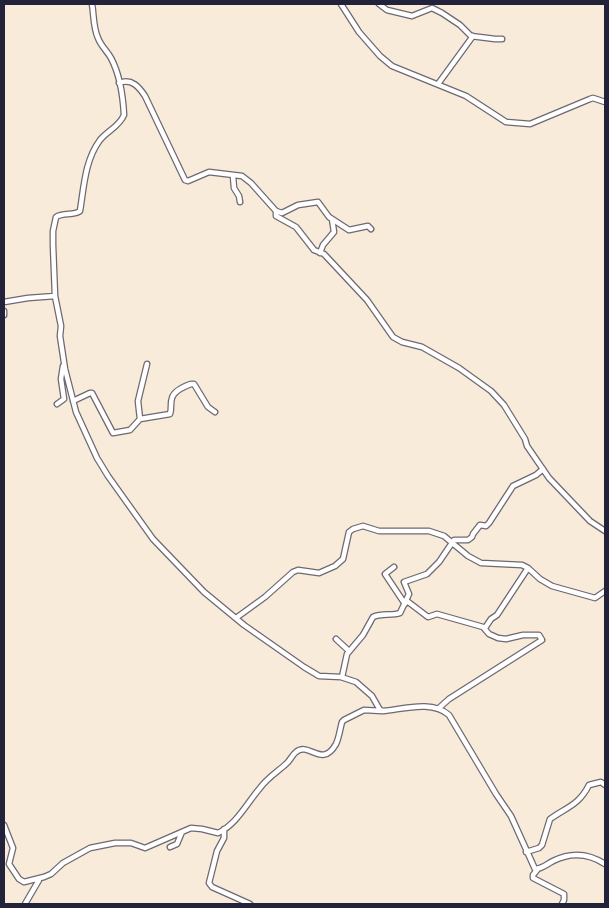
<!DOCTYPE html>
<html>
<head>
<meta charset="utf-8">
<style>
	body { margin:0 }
	#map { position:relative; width:609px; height:908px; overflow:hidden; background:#f8ebd9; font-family:"Indie Flower",sans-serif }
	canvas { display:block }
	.frame { position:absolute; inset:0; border:5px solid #22223b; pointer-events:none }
</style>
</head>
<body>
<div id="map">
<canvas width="609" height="908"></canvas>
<div class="frame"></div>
</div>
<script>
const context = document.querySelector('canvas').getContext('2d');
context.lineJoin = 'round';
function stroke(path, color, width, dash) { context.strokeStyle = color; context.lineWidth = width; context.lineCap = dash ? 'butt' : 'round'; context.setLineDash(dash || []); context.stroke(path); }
const minor = new Path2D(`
	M92,4c2,11 1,23 6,34 3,8 9,13 13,20 9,17 12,38 13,57 -5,12 -16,15 -24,25 -15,20 -16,46 -20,71 -6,5 -17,1 -24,6l-3,14v14l2,51 6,30 -1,10 5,33 11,43 21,46 11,18 45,63 51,53 40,33 60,42 15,9 22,1 15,5 16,14 8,14 3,1c21,-2 49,-11 66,4l47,79 15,22 24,53c7,0 12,-5 18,-8 18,-9 35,-8 52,3
	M341,4l18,28 21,24 12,10 74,30 40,26 24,2 60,-25 3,-1 12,4
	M379,4l8,6 25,6 20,-8 10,5 18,12 11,11 24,3h7
	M119,83c13,-5 20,4 26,13l40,84 3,1 21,-9 33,4 9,7 25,28 6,2 16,-8 20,-3 11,15 20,13 19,-4 3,3
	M438,84l35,-48
	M233,176l1,12 5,8 1,6
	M276,211v5l20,11 18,23 10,4 43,46 26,37 9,5 20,5 37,21 32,23 13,14 21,34 2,7 22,32 41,43 15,10
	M320,253l3,-8 11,-13 -2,-13
	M4,302l24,-4 27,-2
	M4,311v4
	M73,401l17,-8h2l21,40 17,-3 10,-11 30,-5c2,-6 0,-11 2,-16 2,-7 13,-12 19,-14h3l14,23 7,5
	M57,404l7,-5 -3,-20 2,-13
	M140,419l-2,-18 9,-37
	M394,567l-9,7 20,30
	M407,601l21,16 9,-3 46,13 6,7 9,4 8,1 17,-4h16l3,5 -93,59 -10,9
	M236,618l29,-21 28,-25 5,-2 21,3 16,-7 8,-7 6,-27 4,-3 10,-3 16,5h50l15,5 24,20 13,7 41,2 6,3
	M485,628l6,-9 6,-4 31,-47 12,11 12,7 43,12 10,-7
	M336,639l13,12
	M342,677l5,-23 16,-19 10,-18c9,-4 19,-1 27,-4l9,-19 -5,-12 23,-8 12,-12 15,-22h14l4,-3 1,-3 7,-9 6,1 3,-3 24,-37 23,-11 7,-6
	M4,825l9,23 -4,16 10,15 5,3 20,-5 7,-3 12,-11 27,-15 25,-5h16l14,5 46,-20 11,1 16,4c19,-9 29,-30 42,-45 7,-10 17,-16 26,-24 4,-3 6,-9 10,-12 13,-11 26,17 40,-8 3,-6 4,-15 6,-22l2,-2 20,-10 18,1
	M224,829v9l-7,13 -8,32 3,4 38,17
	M170,847l7,-3 5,-12
	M526,852l13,-4 3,-3 8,-26c17,-12 29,-14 39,-34l12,-3 4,3
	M537,870l-4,5v3l31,16v6l-2,4
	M25,904l14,-24`);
stroke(minor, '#6d6872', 7);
stroke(minor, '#fff', 4.5);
</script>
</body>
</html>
